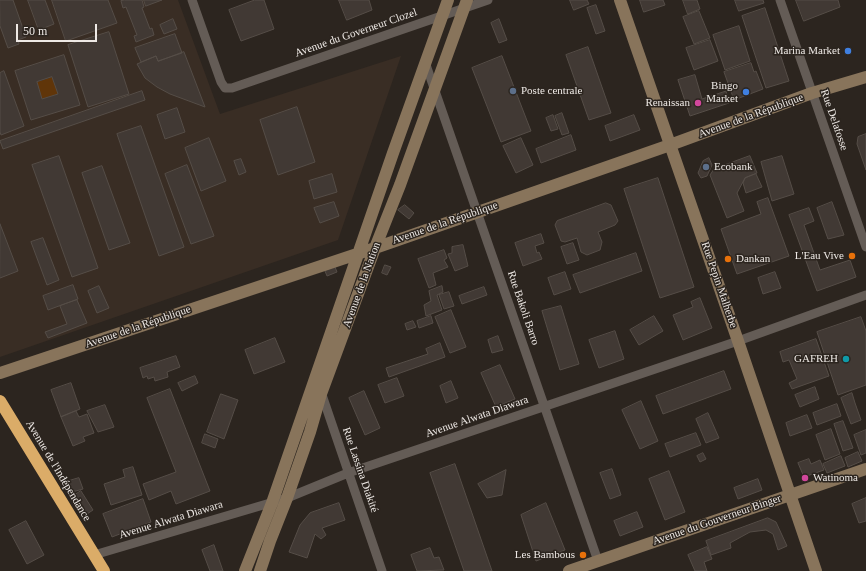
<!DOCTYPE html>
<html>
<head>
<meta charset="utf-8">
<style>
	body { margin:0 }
	#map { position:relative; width:866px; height:571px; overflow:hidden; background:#2c251f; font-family:"Times New Roman",serif }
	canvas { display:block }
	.scale { position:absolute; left:16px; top:24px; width:81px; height:18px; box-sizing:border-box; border:2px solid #eee9e5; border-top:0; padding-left:5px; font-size:12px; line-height:14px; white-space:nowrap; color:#eee9e5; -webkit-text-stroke:3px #2c251f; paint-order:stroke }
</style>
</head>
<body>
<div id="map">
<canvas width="866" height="571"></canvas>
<div class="scale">50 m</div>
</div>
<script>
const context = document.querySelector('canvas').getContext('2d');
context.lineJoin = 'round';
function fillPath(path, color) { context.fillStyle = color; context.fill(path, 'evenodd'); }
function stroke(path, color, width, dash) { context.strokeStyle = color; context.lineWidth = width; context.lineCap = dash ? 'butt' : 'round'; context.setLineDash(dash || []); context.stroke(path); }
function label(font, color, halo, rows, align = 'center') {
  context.font = font + ' "Times New Roman",serif'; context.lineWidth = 3; context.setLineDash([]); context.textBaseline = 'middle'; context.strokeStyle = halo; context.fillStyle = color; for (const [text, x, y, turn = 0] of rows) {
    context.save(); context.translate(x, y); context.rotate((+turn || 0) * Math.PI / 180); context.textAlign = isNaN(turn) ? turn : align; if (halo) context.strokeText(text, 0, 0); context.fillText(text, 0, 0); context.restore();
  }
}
fillPath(new Path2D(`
	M0,0h178l42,114 181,-58 -63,184 -338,117z`), '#392d24');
fillPath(new Path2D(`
	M52,77l6,17 -16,5 -5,-17z`), '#603509');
const building = new Path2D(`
	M0,0h13l13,37 -8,3 1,4 -11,4 -8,-22z
	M28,0h17l9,24 -15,6z
	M52,0h56l9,23 -51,18z
	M125,0h17l2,7 -2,1 8,21 2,-1 2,7 -18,7 -2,-6 3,-1 -11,-28 -3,1 -2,-7z
	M144,0h18l-16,6z
	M255,0h9l10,29 -33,12 -12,-31z
	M339,0h30l3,10 -25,10z
	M570,0h17l2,4 -15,6z
	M640,0h23l2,5 -21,7z
	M683,0h14l3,9 -12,5z
	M735,0h28l1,3 -25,8z
	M796,0h42l2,7 -36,14z
	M596,5l9,26 -9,3 -9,-26z
	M765,8l24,73 -23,7 -24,-72z
	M699,11l11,27 -16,6 -11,-27z
	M173,19l4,10 -13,5 -4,-9z
	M499,19l8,21 -8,3 -8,-20z
	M739,26l11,35 -25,9 -12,-35z
	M109,32l20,62 -41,13 -20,-62z
	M175,34l7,19 -24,8 -2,-5 -15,6 -6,-14z
	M710,40l8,21 -24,9 -8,-22z
	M588,47l23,66 -22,7 -23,-65z
	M184,52l21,55 -35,-13 -13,-7 -12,-9 -8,-14 19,-8 2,5z
	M64,55l16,50 -49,15 -16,-49zM52,77l6,17 -16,5 -5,-17z
	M502,56l29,75 -30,11 -29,-74z
	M751,63l3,9 2,-1 7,18 -29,11 -10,-28z
	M4,71l20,55 -23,9 -1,-3v-59z
	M695,75l7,24 24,-8 3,12 -39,13 -12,-36z
	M142,91l3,9 -142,49 -3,-8z
	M297,107l18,55 -37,13 -18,-55z
	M177,108l8,24 -20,7 -8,-24z
	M562,113l7,20 -7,2 -7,-19z
	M553,115l5,14 -7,2 -5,-13z
	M634,115l6,15 -30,11 -5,-15z
	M141,126l43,121 -25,9 -42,-122z
	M866,134v36l-9,-26 1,-7z
	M571,135l5,15 -35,13 -5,-14z
	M209,138l17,43 -25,10 -16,-43z
	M521,138l12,27 -17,8 -13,-27z
	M59,156l39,112 -26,9 -40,-112z
	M750,156l7,17 -12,5 -8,15 7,18 -17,7 -17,-43 4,-6z
	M782,156l12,38 -22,7 -11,-39z
	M709,158l3,7 -5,11 -6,2 -3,-5 5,-12z
	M241,159l5,13 -7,3 -5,-14z
	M187,165l27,71 -23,8 -26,-70z
	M102,166l28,77 -21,7 -27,-77z
	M332,174l5,18 -23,7 -5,-18z
	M756,174l6,13 -16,6 -3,-10 2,-5z
	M658,178l36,109 -34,11 -36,-109z
	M768,198l21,58 -52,18 -16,-45 40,-15 -4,-12z
	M334,202l5,14 -19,7 -6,-15z
	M832,202l12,33 -16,4 -11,-31z
	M606,203l5,2 7,16 -3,4 -17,7 4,10 -2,8 -13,5 -6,-3 -4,-14 -12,4 -4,-1 -6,-16 2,-4z
	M405,205l9,8 -5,6 -11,-9z
	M809,208l5,13 -10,4 16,45 30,-10 6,17 -39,14 -28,-76z
	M0,224l18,47 -18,7z
	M541,234l3,9 -9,3 2,7 2,-1 3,7 -19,7 -8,-23z
	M43,238l16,42 -12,5 -16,-43z
	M573,243l6,17 -12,4 -6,-17z
	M463,245l5,21 -13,5 -7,-17 4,-1v-6z
	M444,250l3,8 -3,2 4,7 -15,6 3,12 -7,3 -11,-29z
	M636,253l6,18 -62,22 -7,-18z
	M385,265l6,2 -4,8 -5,-2z
	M335,267l2,5 -10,4 -2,-5z
	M565,272l6,17 -17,6 -6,-17z
	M775,272l6,16 -18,6 -5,-16z
	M73,285l5,14 -30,11 -5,-14z
	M99,286l10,22 -12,5 -9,-22z
	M442,286l1,6 -6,3 5,15 -16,6 -2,-11 7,-4 -2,-10z
	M484,287l3,8 -25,9 -3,-8z
	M449,292l5,14 -10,3 -5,-14z
	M700,298l12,30 -29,12 -10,-25 20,-8 -2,-5z
	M77,300l10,23 -39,15 -3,-6 22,-8 -7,-18z
	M561,306l18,58 -19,6 -18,-59z
	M451,310l15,37 -16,6 -15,-36z
	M431,316l2,7 -14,5 -2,-7z
	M654,316l9,15 -24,14 -9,-15z
	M861,317l5,14v54l-28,10 -21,-63z
	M413,321l3,6 -9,3 -2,-6z
	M615,331l9,28 -25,9 -10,-28z
	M498,336l5,14 -11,3 -4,-13z
	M275,338l10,24 -31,12 -9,-24z
	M816,339l13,37 -37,13 -3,-6 8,-4 -8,-19 -6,2 -3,-10z
	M440,343l5,14 -56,20 -3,-9 42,-14 -2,-5z
	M176,356l4,11 -13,5 1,5 -13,4 -1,-4 -6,2 -1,-3 -4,2 -3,-10z
	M500,365l15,34 -19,8 -15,-34z
	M724,371l7,18 -68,25 -7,-18z
	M195,376l3,7 -16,8 -4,-8z
	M397,378l7,18 -19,7 -7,-18z
	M451,381l7,17 -12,5 -6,-17z
	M71,383l9,26 -19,8 -10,-27z
	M815,387l4,12 -19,8 -5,-12z
	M170,389l40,102 -34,13 -5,-13 -22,9 -6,-16 33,-12 -29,-74z
	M364,391l16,37 -15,7 -16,-37z
	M852,393l3,10 6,17 -10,4 -10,-26z
	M221,394l17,6 -14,39 -17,-7z
	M641,401l17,40 -18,8 -18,-39z
	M837,404l4,12 -24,9 -4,-12z
	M105,405l9,22 -16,5 -11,-21z
	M76,411l3,6 8,-3 7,19 -11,4 2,4 -12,5 -12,-29z
	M708,413l11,25 -13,5 -10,-24z
	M807,415l5,13 -22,8 -4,-13z
	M843,421l10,27 -10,3 -9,-27z
	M831,429l9,25 -15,6 -9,-25z
	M866,430v23l-5,2 -7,-20z
	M696,433l5,12 -31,12 -5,-13z
	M205,434l13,5 -3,9 -13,-5z
	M858,452l4,9 -14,6 -3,-9z
	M703,453l3,6 -6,3 -3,-6z
	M841,456l4,10 -18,7 -4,-9z
	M809,459l2,5 9,-4 4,10 -20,7 -6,-14z
	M455,464l37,107h-28l-34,-98z
	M133,467l9,28 -31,10 -7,-21 21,-7 -2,-7z
	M612,469l9,26 -11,4 -10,-26z
	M506,470l-4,25 -15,3 -9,-14z
	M669,471l16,41 -20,8 -16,-41z
	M79,478l4,11 -11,3 -3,-11z
	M758,479l4,11 -24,9 -4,-11z
	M81,491l12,19 -6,4 -12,-19z
	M866,498v23l-7,2 -7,-19z
	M143,499l8,23 -39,15 -9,-23z
	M339,503l6,17 -23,8 4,7 -5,4 -6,-5 -8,24 -18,-6 11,-27 10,-12z
	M546,503l19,47 -29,11 -15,-46z
	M637,512l6,15 -23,9 -6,-15z
	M768,518l8,4 11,24 -9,4 -5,-16 -7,-4 -16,2 -20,11 1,5 -20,7 -5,-14z
	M26,521l18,34 -17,9 -18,-34z
	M214,545l9,26h-13l-8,-21z
	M707,547l5,12 -8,3 3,9h-12l-7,-16z
	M430,548l4,10 5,-1 5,13 -27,1 -6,-16z`);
fillPath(building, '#413934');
stroke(building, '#554d47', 1);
stroke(new Path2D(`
	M192,0l29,82 4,6h7l256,-88
	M780,0l86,247
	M425,62l173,499
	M321,392l61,179
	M94,555l193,-57 61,-25 390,-132 128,-46`), '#645c56', 9);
stroke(new Path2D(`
	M620,0l118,341 78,230
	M0,373l375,-125 295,-103 142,-52 54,-16
	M245,571l27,-68 121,-350 55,-153
	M260,571l10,-30 17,-43 23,-66 11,-38 54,-146 25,-63 67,-185
	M569,571l297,-102`), '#88745b', 12);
stroke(new Path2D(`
	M0,401l104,170`), '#dbac68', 12);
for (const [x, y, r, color] of [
	[848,51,4,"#3f7fe0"],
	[513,91,4,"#5c6f8a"],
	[746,92,4,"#3f7fe0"],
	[698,103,4,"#d1479c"],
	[706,167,4,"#5c6f8a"],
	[852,256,4,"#e8710a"],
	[728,259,4,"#e8710a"],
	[846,359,4,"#0f9aa8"],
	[805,478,4,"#d1479c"],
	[583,555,4,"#e8710a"]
]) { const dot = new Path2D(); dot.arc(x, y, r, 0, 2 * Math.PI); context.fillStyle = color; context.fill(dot); stroke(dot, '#2c251f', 1.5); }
label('11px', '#eee9e5', '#2c251f', [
	["Avenue du Governeur Clozel",356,33,-19],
	["Avenue de la République",751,116,-20],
	["Rue Delafosse",834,120,71],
	["Avenue de la République",445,223,-19],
	["Avenue de la Nation",362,285,-70],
	["Rue Pepin Malherbe",719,285,71],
	["Rue Bakoli Barro",523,308,71],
	["Avenue de la République",138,327,-19],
	["Avenue Alwata Diawara",477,417,-19],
	["Rue Lassina Diakité",360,470,71],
	["Avenue de l'Indépendance",58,471,59],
	["Avenue Alwata Diawara",171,520,-17],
	["Avenue du Gouverneur Binger",717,520,-19]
]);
label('11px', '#eee9e5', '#2c251f', [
	["Marina Market",840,51],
	["Bingo",738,86],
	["Market",738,99],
	["Poste centrale",521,91,"left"],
	["Renaissan",690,103],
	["Ecobank",714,167,"left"],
	["L'Eau Vive",844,256],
	["Dankan",736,259,"left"],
	["GAFREH",838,359],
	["Watinoma",813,478,"left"],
	["Les Bambous",575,555]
], 'right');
</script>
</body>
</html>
